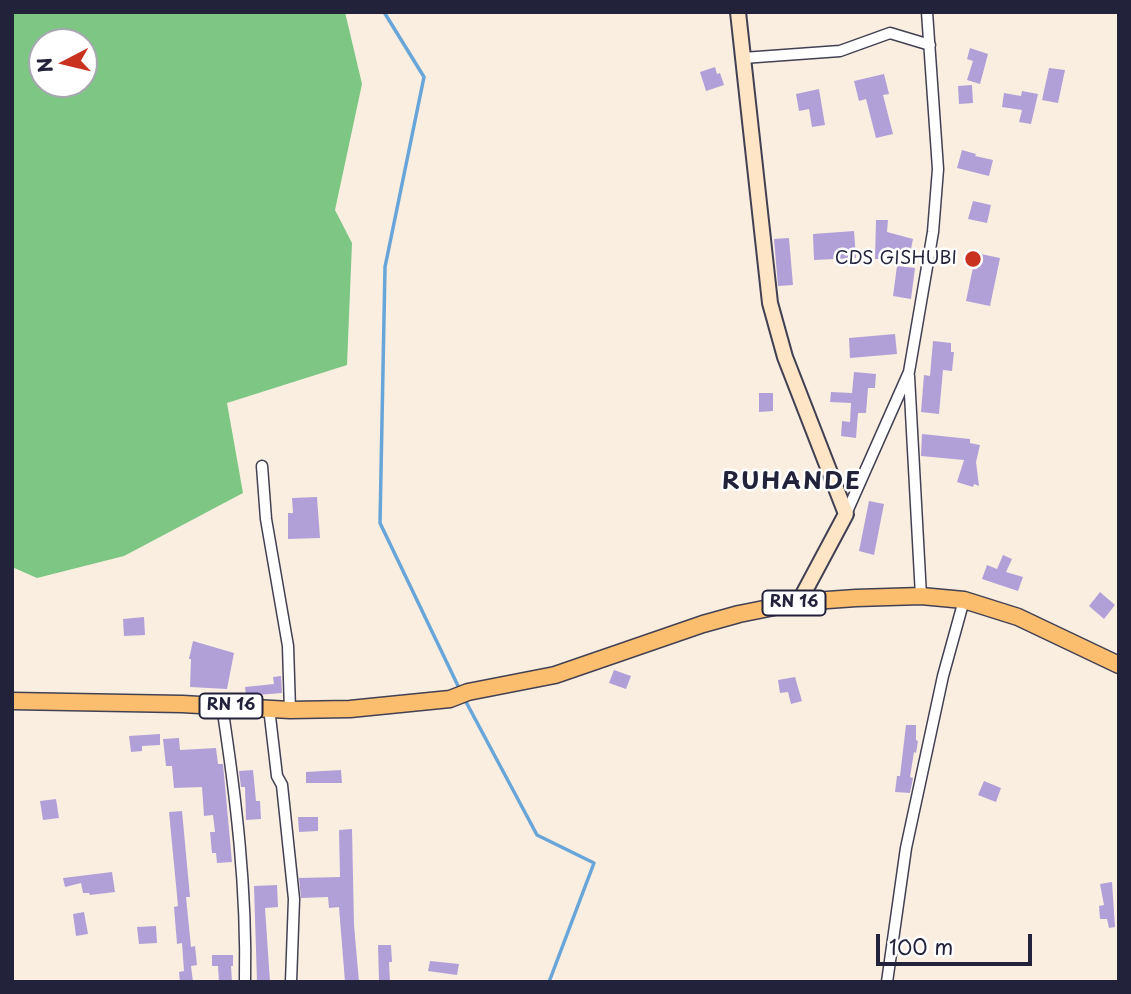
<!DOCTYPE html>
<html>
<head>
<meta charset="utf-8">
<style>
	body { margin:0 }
	#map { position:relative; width:1131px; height:994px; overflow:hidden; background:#faeee1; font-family:"Playpen Sans",sans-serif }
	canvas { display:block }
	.frame { position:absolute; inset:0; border:14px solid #22223b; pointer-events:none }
	.north { position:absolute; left:28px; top:28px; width:70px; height:70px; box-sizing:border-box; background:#fff; border:2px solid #a7a7b1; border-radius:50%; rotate:263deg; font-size:19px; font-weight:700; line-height:28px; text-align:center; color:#22223b }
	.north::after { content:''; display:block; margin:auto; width:24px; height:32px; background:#c8321e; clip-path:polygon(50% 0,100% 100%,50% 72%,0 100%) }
	.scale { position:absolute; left:876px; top:934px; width:156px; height:32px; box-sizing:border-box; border:4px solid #22223b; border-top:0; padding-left:9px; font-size:21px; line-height:24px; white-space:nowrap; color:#22223b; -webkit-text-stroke:5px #fff; paint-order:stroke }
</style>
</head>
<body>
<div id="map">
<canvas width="1131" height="994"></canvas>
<div class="frame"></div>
<div class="north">N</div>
<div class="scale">100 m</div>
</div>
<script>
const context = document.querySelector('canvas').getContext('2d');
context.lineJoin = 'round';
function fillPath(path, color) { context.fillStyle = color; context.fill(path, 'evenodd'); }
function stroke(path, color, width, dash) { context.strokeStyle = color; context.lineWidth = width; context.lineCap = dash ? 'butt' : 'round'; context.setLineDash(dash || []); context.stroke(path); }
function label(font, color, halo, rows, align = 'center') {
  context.font = font + ' "Playpen Sans",sans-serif'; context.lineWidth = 5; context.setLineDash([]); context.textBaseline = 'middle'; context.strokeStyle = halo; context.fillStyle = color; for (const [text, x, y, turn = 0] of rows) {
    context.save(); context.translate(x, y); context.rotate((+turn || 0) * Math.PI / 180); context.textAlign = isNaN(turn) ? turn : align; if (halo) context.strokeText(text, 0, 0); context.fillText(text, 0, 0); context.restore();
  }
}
fillPath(new Path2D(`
	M12,12h333l17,72 -27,126 17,33 -5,122 -120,38 16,90 -119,63 -87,22 -25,-11zM42,42h42v42h-42z`), '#7dc683');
stroke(new Path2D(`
	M384,12l40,65 -39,190 -5,256 80,167
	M465,700l72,135 57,28 -45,119`), '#68a5d9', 3.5);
fillPath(new Path2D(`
	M970,48l18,6 -8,30 -13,-4 6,-19 -6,-2z
	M715,67l2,7 3,-1 4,12 -18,6 -6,-19z
	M1049,68l16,2 -7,33 -16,-3z
	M884,74l5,20 -6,1 10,39 -17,4 -10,-39 -7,2 -5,-20z
	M972,85l1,18 -14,1 -1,-18z
	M819,89l6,36 -13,2 -3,-18 -10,2 -3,-17z
	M1022,91l16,3 -7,30 -12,-2 3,-12 -20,-3 2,-14 17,3z
	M962,150l14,4 -1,2 18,4 -4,16 -32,-8z
	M973,201l18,4 -4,18 -19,-4z
	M876,220h12l-1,12 26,7 -3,15 -23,-7 -1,12h-11z
	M854,231l2,27 -42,2 -1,-26z
	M789,238l4,47 -15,1 -4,-47z
	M976,253l24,5 -10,48 -24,-5z
	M897,266l18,2 -4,31 -18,-3z
	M895,334l2,20 -47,4 -1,-20z
	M933,341l18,2v9h3l-2,19 -9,-1 -4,44 -18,-2 3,-37 6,1z
	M854,372l22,2 -1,14h-7l-2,25h-8l-2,25 -15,-2 1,-15 8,1 1,-19 -21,-1 1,-10 21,1z
	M759,393h14v18l-14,1z
	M922,434l48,5v4l10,2 -4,17 3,24 -5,-2 -1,3 -16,-5 7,-22 -43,-4z
	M317,497l3,41 -32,1v-26h5l-1,-15z
	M869,501l15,3 -10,51 -15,-4z
	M1003,555l9,4 -6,13 17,5 -5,14 -36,-12 5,-14 10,4z
	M1100,592l15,13 -11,14 -15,-13z
	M144,617l1,18 -21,1 -1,-17z
	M193,641l41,12 -7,36 -37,-2 1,-28h-2z
	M614,670l17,6 -5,13 -17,-6z
	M281,676l1,17 -36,3 -1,-9 29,-3 -1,-7z
	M795,677l7,24 -11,3 -3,-12 -8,1 -2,-13z
	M906,725h10v15l2,1 -2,12 -2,-1 -4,25 3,1 -3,15 -15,-1 2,-16h3z
	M160,734v11l-18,1v5l-11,1 -2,-16z
	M179,738l1,12 36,-2 2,16h5l9,98 -15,1 -1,-10h-4l-2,-21h5l-2,-17 -9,1 -2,-29 -28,1 -2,-22h-6l-3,-27z
	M253,770l3,31h4l1,18 -15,1 -1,-33h-4l-2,-16z
	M341,770l1,13h-36v-11z
	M984,781l17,7 -5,14 -18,-7z
	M56,799l3,19 -16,2 -3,-19z
	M182,811l8,86h-4l5,50 4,-1 2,19 -6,1 2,16h-13l-1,-10 5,-1 -2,-28 -5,1 -3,-37 4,-1 -9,-94z
	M298,817h20v14l-19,1z
	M352,829l2,96 5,57h-14l-6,-75 -10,1 -1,-11 -27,1 -2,-20 41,-1 -1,-47z
	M112,872l3,20 -25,3 -1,-2h-6l-2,-10 -16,4 -2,-9z
	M1112,882l3,45 -6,1 -2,-9h-7l-1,-13 5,-1 -4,-21z
	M277,885l1,22 -13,1 5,74h-13l-3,-96z
	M84,912l4,22 -12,2 -3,-22z
	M156,926l1,17 -18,1 -2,-17z
	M378,945h13l1,17h-3l1,20h-11z
	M212,955h21v11h-2l1,16h-13l-1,-16h-6z
	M430,961l29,3 -2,11 -29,-4z`), '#b1a0d8');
const minor = new Path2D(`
	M743,58l97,-7 50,-18 40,12
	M909,376l12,220
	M262,466l4,53 22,127 2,64
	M846,514l63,-142 24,-140 5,-63 -11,-157
	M222,706c14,91 25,183 23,276
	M269,708l8,68 5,9 12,114 -3,83
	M887,982l19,-134 37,-172 21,-76`);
const secondary = new Path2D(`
	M738,12l32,291 15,54 61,157 -47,88`);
const primary = new Path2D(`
	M12,701l170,3 108,6 60,-1 100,-10 18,-7 87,-17 148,-51 36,-10 60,-12 57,-4 65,-2 43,4 54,17 101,48`);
stroke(minor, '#424154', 13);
stroke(secondary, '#424154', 18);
stroke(primary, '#424154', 19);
stroke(minor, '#fff', 10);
stroke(secondary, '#fde5c5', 14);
stroke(primary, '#fbbe6e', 16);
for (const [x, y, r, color] of [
	[973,259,9,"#c8321e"]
]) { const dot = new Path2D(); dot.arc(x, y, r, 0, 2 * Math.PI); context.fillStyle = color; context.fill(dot); stroke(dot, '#fff', 2.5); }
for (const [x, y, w] of [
	[794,603,63],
	[231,706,63]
]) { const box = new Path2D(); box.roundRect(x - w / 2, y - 12.5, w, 25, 5); context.fillStyle = '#fff'; context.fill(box); stroke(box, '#22223b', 2); }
label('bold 16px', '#22223b', null, [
	["RN 16",794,603],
	["RN 16",231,706]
]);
label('18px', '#22223b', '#fff', [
	["CDS GISHUBI",957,259]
], 'right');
context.letterSpacing = '2px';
label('bold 24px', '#22223b', '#fff', [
	["RUHANDE",792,482]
]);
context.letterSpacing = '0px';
</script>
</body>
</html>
